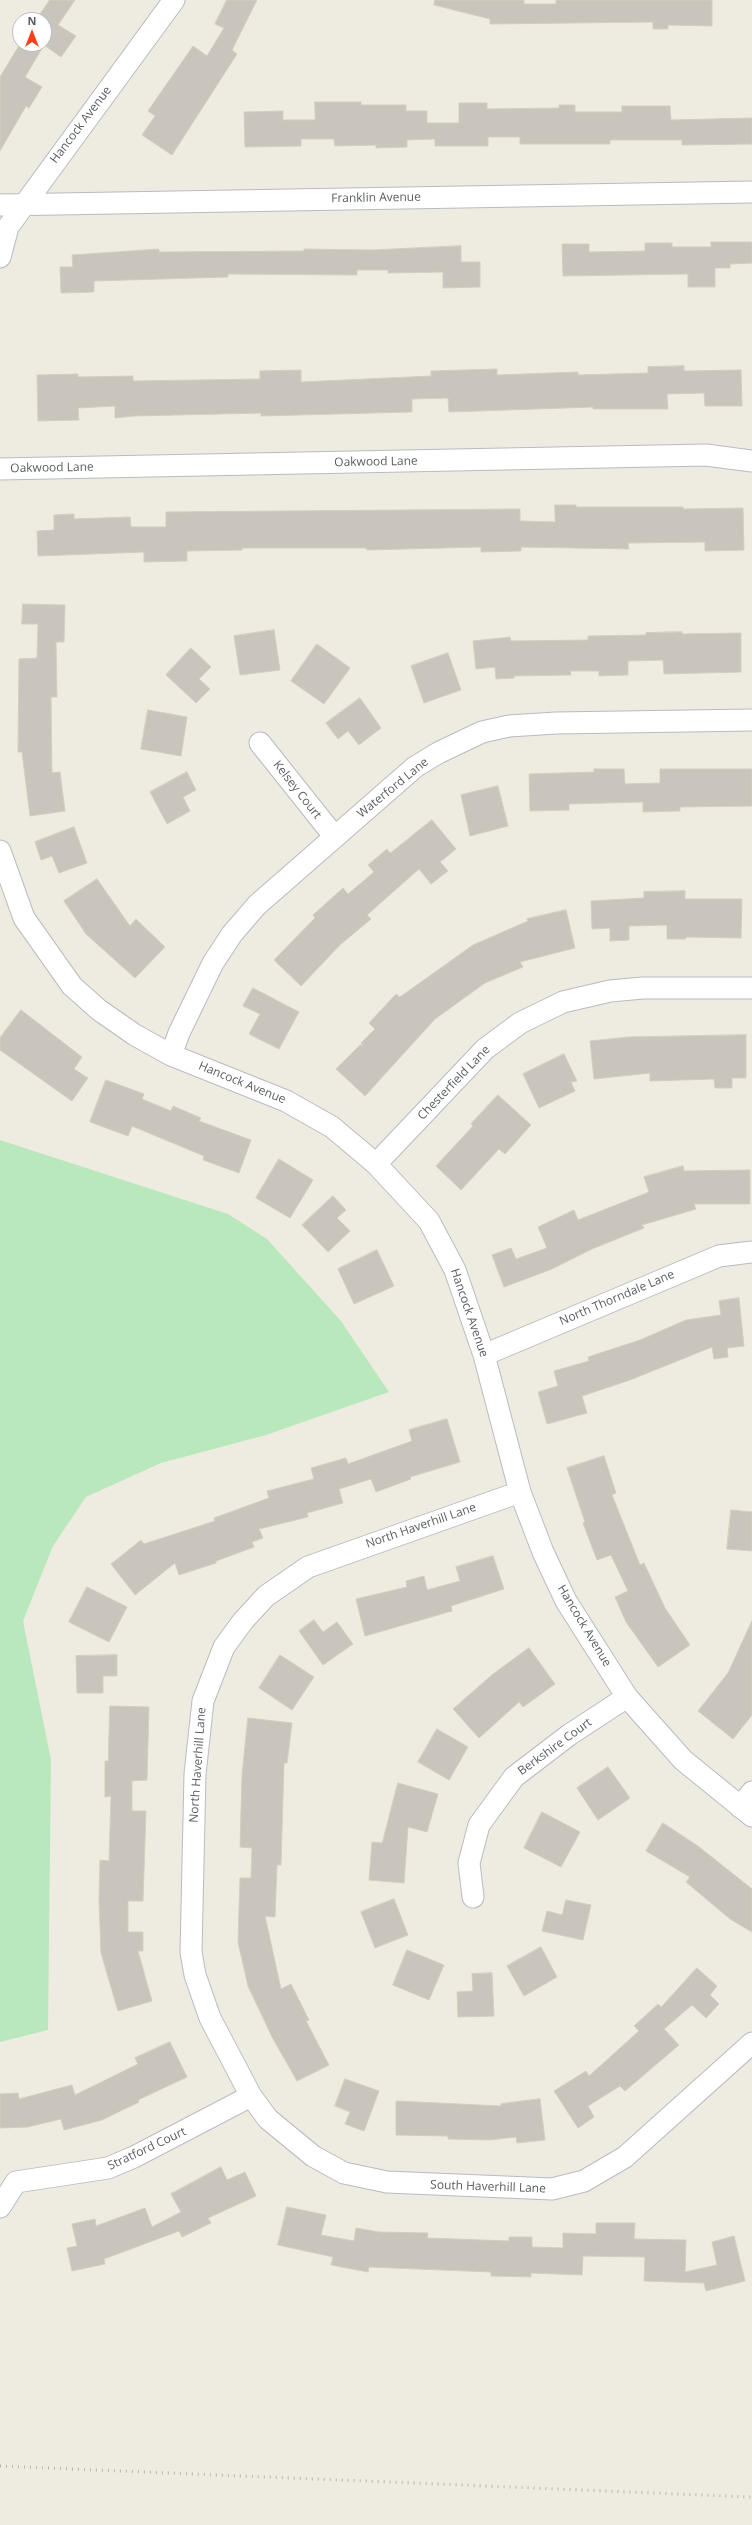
<!DOCTYPE html>
<html>
<head>
<meta charset="utf-8">
<style>
	body { margin:0 }
	#map { position:relative; width:752px; height:2525px; overflow:hidden; background:#eeece0; font-family:"Open Sans",sans-serif }
	canvas { display:block }
	.north { position:absolute; left:12px; top:12px; width:40px; height:40px; box-sizing:border-box; background:#fff; border:1px solid #bdbec1; border-radius:50%; rotate:0deg; font-size:11px; font-weight:700; line-height:16px; text-align:center; color:#595d63 }
	.north::after { content:''; display:block; margin:auto; width:14px; height:18px; background:#f83d1c; clip-path:polygon(50% 0,100% 100%,50% 72%,0 100%) }
</style>
</head>
<body>
<div id="map">
<canvas width="752" height="2525"></canvas>
<div class="north">N</div>
</div>
<script>
const context = document.querySelector('canvas').getContext('2d');
context.lineJoin = 'round';
function fillPath(path, color) { context.fillStyle = color; context.fill(path, 'evenodd'); }
function stroke(path, color, width, dash) { context.strokeStyle = color; context.lineWidth = width; context.lineCap = dash ? 'butt' : 'round'; context.setLineDash(dash || []); context.stroke(path); }
function label(font, color, halo, rows, align = 'center') {
  context.font = font + ' "Open Sans",sans-serif'; context.lineWidth = 4; context.setLineDash([]); context.textBaseline = 'middle'; context.strokeStyle = halo; context.fillStyle = color; for (const [text, x, y, turn = 0] of rows) {
    context.save(); context.translate(x, y); context.rotate((+turn || 0) * Math.PI / 180); context.textAlign = isNaN(turn) ? turn : align; if (halo) context.strokeText(text, 0, 0); context.fillText(text, 0, 0); context.restore();
  }
}
fillPath(new Path2D(`
	M0,1140l228,74 39,25 74,82 48,71 -123,43 -105,28 -75,34 -33,49 -30,75 28,139 -3,270 -48,12z`), '#bae8bd');
const building = new Path2D(`
	M50,0h25l-17,25 18,11 -15,21 -17,-12 -19,32 17,10 -13,21 -3,-2 -26,45v-74l20,-33h24v-24h-8z
	M227,0h30l-25,50 5,4 -65,101 -30,-20 13,-19 -7,-5 45,-65 14,10 17,-28 -9,-4z
	M435,0h89v4h32v-4h156v26l-44,-1v4h-15v-7l-163,2v-5l-56,-14z
	M315,102h46v3h45v6h21v12h32v-20h28v6l72,-1v-3h16v7h47v-6h48l1,14 81,-2v26l-70,1v-5h-72v4h-90v-7h-32v9h-53v-7l-28,1v7l-31,1v-3l-41,1 -1,-7h-33v7l-56,1 -1,-35 39,-1v9h32z
	M711,242h41v21l-22,1v4h-15v19h-27v-13l-125,2 -1,-32h27v8l56,-1v-8h27v4h39z
	M461,246v16h19v25l-37,1v-16l-55,1v-3h-31v5l-129,-1v3l-134,4v11l-33,1 -1,-26h13l-1,-12 87,-6v3l145,-1v-2l68,1z
	M684,366v5l57,-1 1,36h-37l-1,-13 -37,1 1,15h-75v-2l-144,5 -1,-14 -36,1v13l-151,4v-3l-127,3 -19,2v-12l-37,2 1,12 -41,1 -1,-46 41,-1v3l55,-1v5l127,-2v-8l41,-1v12l130,-6v-5l66,-2v6l81,-3v3l70,-2v-6z
	M555,505h21v2h107v2l60,-1 1,42 -39,1v-9l-77,1 1,6 -108,-2v4l-40,1v-5l-114,3 -1,-2h-124v2l-55,1v10l-43,1v-10l-106,4 -1,-25 17,-1v-15l20,-1v5l56,-2 1,10h35v-15l354,-3v12l35,1z
	M23,604l42,1 -1,37h-8l1,55h-6l1,76 8,-1 5,39 -35,5 -8,-64h-4l1,-93 18,-1 1,-34h-16z
	M274,630l6,40 -40,5 -6,-39z
	M682,632v2l59,-1v39l-77,2 -1,-14 -35,1v14l-29,1v-5h-29l1,4 -57,1v2l-18,1 -1,-12 -19,2 -3,-28 37,-4 1,4 77,-1v-4l58,-1v-2z
	M317,644l33,24 -26,36 -33,-23z
	M191,648l20,19 -12,12 11,10 -14,14 -30,-28z
	M448,653l13,37 -37,13 -13,-37z
	M360,698l21,30 -22,17 -11,-14 -10,8 -12,-16z
	M148,710l39,7 -6,39 -40,-7z
	M594,769h30l1,15 35,-1v-14h92v37l-72,1v4l-37,1v-10l-74,2v6l-39,1 -1,-37 65,-2z
	M187,772l9,18 -13,7 7,14 -23,13 -17,-32z
	M498,786l10,40 -38,10 -9,-41z
	M432,820l24,29 -16,13 8,9 -17,13 -12,-15 -52,46 4,4 -31,26 -39,41 -27,-26 41,-42 -2,-3 30,-27 5,6 26,-22 -6,-7 19,-16 3,4z
	M74,827l13,36 -28,10 -7,-17 -11,4 -6,-18z
	M97,879l33,47 6,-7 29,28 -30,31 -49,-44 -22,-33z
	M685,891v8h57l-1,39 -55,-1v2h-19v-14l-38,1v14l-19,1v-13l-18,1 -1,-28 53,-3v-6z
	M566,910l9,38 -55,14 3,5 -38,16 -50,36 -70,77 -29,-27 24,-24 3,1 -2,-3 14,-14 -6,-6 27,-29 4,3 73,-52 55,-24 -1,-2z
	M253,988l46,24 -20,37 -30,-15 11,-20 -17,-8z
	M21,1010l61,47 -8,12 14,9 -16,23 -72,-51v-12z
	M746,1035v43h-14v10h-17l-1,-9 -64,2v-8l-56,6 -4,-38 39,-4z
	M564,1054l13,27 -6,1 4,9 -36,17 -16,-34z
	M106,1080l38,14 -2,5 29,12 2,-5 28,12 -2,3 52,19 -12,33 -36,-13 1,-4 -72,-30 -4,10 -38,-14z
	M498,1095l33,30 -26,29 -6,-5 -38,41 -25,-24 37,-40 -2,-2z
	M279,1159l34,21 -23,38 -34,-20z
	M683,1166l1,5 66,-1v34h-56l2,5 -54,16 2,3 -52,21 -40,20 -48,18 -12,-32 19,-7 5,11 31,-11 -9,-21 36,-17 4,10 71,-28 -5,-15z
	M333,1196l13,14 -9,8 13,13 -22,21 -26,-27z
	M377,1250l17,36 -40,18 -16,-35z
	M739,1298l5,48 -17,2 1,9 -14,2 -2,-12 -82,33 -48,16 5,17 -40,11 -9,-32 20,-6 -4,-15 35,-10 -1,-4 52,-17 46,-20 35,-5 -2,-14z
	M447,1419l13,43 -50,15 1,2 -35,13 -5,-13 -32,10 4,14 -36,10 1,4 -49,12 4,9 -11,4 2,5 -38,14v2l-37,12 -4,-12 -40,32 -24,-31 30,-24 3,4 71,-23 -1,-3 55,-20 -2,-7 47,-12 -3,-11 35,-10 2,6 64,-23 -3,-11z
	M604,1456l12,37 -4,2 28,70 4,-2 21,45 25,37 -32,22 -32,-45 -11,-25 13,-6 -17,-36 -14,5 -14,-37 2,-1 -18,-54z
	M731,1510l21,2v39l-25,-2z
	M493,1556l11,33 -53,17 1,5 -87,25 -9,-37 51,-12 -1,-6 18,-5 3,14 33,-9 -4,-14z
	M87,1587l40,20 -18,35 -40,-20z
	M314,1620l9,12 14,-10 16,22 -30,21 -24,-34z
	M752,1621v94l-19,24 -35,-28 30,-38z
	M529,1648l26,36 -32,23 -4,-5 -40,36 -26,-29 40,-35z
	M117,1655v21h-14v17h-26l-1,-37z
	M280,1655l34,22 -22,33 -33,-22z
	M110,1706l39,1 -2,73 -15,1v30h14l-3,90h-15v31h15v19h-5l14,50 -34,10 -17,-58 -2,-53 1,-40 9,1 2,-65 -6,1v-36h3z
	M248,1718l44,5 -5,40h-3l-3,102h-4l-2,52 -10,-1 16,73 10,-5 18,36 -3,1 23,44 -32,16 -25,-44 -24,-51 -10,-44 2,-64h11l1,-30 -12,-1 2,-71z
	M437,1729l31,18 -19,33 -31,-18z
	M608,1767l22,31 -32,22 -21,-32z
	M398,1783l40,11 -11,38 -19,-5 -4,56 -35,-3 3,-38 10,1z
	M542,1812l38,20 -19,35 -37,-19z
	M663,1823l35,23 54,43v43l-22,-13 -44,-37 4,-5 -44,-26z
	M394,1899l14,36 -33,13 -14,-36z
	M566,1900l25,5 -8,35 -41,-9 5,-20 15,4z
	M541,1947l16,30 -33,19 -17,-30z
	M407,1950l37,15 -15,35 -36,-15z
	M697,1968l20,18 -7,9 9,9 -13,14 -14,-13 -28,24 15,16 -54,46 -5,-5 -32,20 6,11 -16,11 -24,-37 32,-20 3,5 50,-45 -5,-5 24,-22 3,3z
	M492,1973l2,43 -36,1 -1,-25 16,-1 -1,-17z
	M170,2042l17,35 -49,23 1,2 -37,18 -38,10 -3,-11 -33,8 -28,1v-34l18,-1 1,6 53,-14 3,10 63,-31 -3,-6z
	M345,2079l34,12 -15,40 -19,-7 5,-12 -15,-6z
	M540,2099l5,41 -28,3 -1,-6 -27,3 -41,-1v-3l-52,-1v-34l105,5v-2z
	M221,2167l6,13 18,-8 11,24 -48,22 3,5 -29,14 -3,-6 -75,28 1,5 -33,7 -5,-23 10,-2 -5,-22 23,-5 1,7 49,-18 7,19 29,-15 -10,-18z
	M287,2207l39,8 -5,20 33,6 2,-13 23,4 49,1 -1,5 82,3v-4h23v10l31,1v-15l33,1v-11h39l-1,16 52,1 -1,32 32,-7 -5,-23 22,-6 11,45 -39,10 -2,-8 -60,-2 1,-24 -62,-1 -1,19 -51,-2v4l-40,-1v-4l-122,-5 -1,5 -37,-7 2,-8 -55,-12z`);
fillPath(building, '#c9c5bd');
stroke(building, '#d3cebe', 1);
const minor = new Path2D(`
	M0,205l752,-13
	M0,257l8,-30 166,-227
	M0,469l706,-14 46,6
	M260,743l74,93
	M0,851l24,67 48,68 27,24 36,25 36,20 115,46 46,26 44,37 53,57 26,49 29,85 36,137 23,60 23,49 61,96 56,63 69,56
	M171,1055l8,-22 34,-70 19,-29 25,-29 158,-138 23,-14 44,-21 27,-6 47,-3 196,-3
	M376,1164l109,-115 35,-26 43,-21 47,-11 33,-3h109
	M484,1355l235,-99 33,-4
	M520,1492l-212,75 -42,29 -23,25 -19,26 -21,54 -8,73 -4,178 4,23 15,43 41,78 17,23 45,37 31,17 43,9 165,7 32,-8 41,-24 127,-114
	M740,1807l12,-15
	M473,1897l-4,-34 10,-38 35,-48 55,-42 58,-38
	M0,2207l16,-25 92,-14 26,-11 117,-61`);
stroke(minor, '#b8bbc1', 23);
stroke(minor, '#fff', 21);
stroke(new Path2D(`
	M0,2466l752,31`), '#b4b5b6', 3, [1, 5]);
label('12px', '#595d63', '#fff', [
	["Hancock Avenue",81,125,-53],
	["Franklin Avenue",376,198,-1],
	["Oakwood Lane",376,462,-1],
	["Oakwood Lane",52,468,-1],
	["Waterford Lane",393,788,-39],
	["Kelsey Court",297,790,52],
	["Hancock Avenue",242,1083,22],
	["Chesterfield Lane",454,1083,-46],
	["North Thorndale Lane",617,1298,-23],
	["Hancock Avenue",469,1313,71],
	["North Haverhill Lane",421,1526,-19],
	["Hancock Avenue",584,1626,59],
	["Berkshire Court",555,1747,-36],
	["North Haverhill Lane",198,1765,-86],
	["Stratford Court",147,2149,-25],
	["South Haverhill Lane",488,2187,2]
]);
</script>
</body>
</html>
